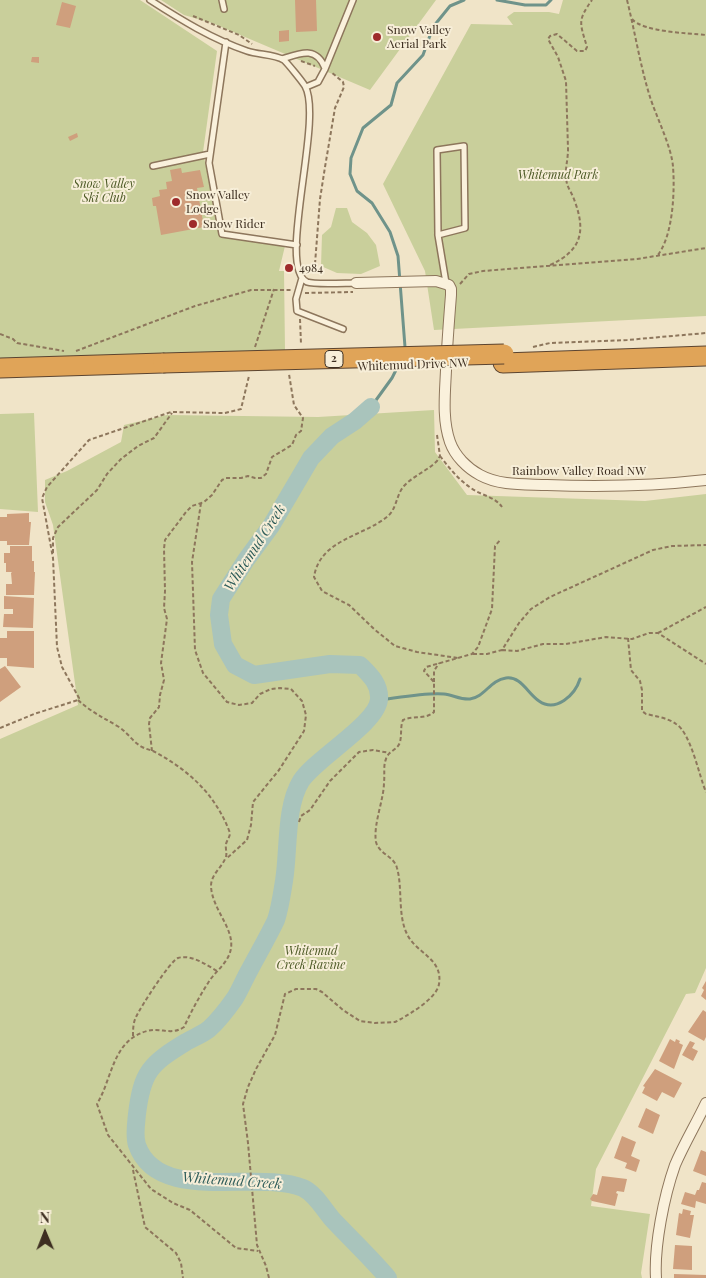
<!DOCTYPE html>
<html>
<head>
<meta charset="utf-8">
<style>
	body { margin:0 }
	#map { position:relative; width:706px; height:1278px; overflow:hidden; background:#f0e4c8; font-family:"Playfair Display",serif }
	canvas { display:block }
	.north { position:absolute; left:20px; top:1208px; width:50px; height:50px; -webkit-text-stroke:4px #f7eed8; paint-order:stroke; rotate:359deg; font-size:14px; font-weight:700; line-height:20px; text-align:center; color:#3d2e20 }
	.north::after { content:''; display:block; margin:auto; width:18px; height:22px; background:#3d2e20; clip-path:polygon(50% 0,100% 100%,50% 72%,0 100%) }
</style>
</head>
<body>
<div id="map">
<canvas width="706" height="1278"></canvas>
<div class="north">N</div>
</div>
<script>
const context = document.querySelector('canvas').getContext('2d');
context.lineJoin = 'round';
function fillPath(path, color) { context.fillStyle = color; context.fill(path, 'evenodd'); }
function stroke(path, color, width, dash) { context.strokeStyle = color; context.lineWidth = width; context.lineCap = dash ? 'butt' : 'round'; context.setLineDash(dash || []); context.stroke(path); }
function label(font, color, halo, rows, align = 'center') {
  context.font = font + ' "Playfair Display",serif'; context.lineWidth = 4; context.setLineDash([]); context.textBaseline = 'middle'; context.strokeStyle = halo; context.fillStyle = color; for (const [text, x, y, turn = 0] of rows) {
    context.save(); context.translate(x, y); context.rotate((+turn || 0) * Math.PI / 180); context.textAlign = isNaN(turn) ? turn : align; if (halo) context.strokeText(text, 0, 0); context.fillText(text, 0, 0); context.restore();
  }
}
fillPath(new Path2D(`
	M0,0h140l77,51 -14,101 17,83 65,11 -6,25h5l1,79 -270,8 -15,5z
	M161,0h275l-66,90 -158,-67 -28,-8z
	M563,0h143v316l-272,14 -9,-59 -42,-87 88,-160 42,1 -6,-8 7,-5h35l10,2z
	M336,208h11l5,14 15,11 9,12 4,21 -19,8 -24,-1 -16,-7 1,-31 9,-8z
	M434,410l1,42 32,43 178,6 61,-7v474l-11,25 -9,1 -90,175 -5,37 59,8 -9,59 1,5h-642v-539l78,-34 -25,-180 -8,-23v-22l22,-9 54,-29 3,-17 43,-10 151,2z
	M34,413l4,99 -38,-3v-95z`), '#c9cf9b');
stroke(new Path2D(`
	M497,0l28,5h21l5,-5
	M403,351l2,-4 -7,-91 -8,-24 -18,-29 -15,-12 -7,-17 1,-16 12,-30 28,-23 6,-22 26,-28 10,-28 17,-21 14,-6
	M371,407l21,-29 7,-14
	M379,700c17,-2 49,-8 65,-6 9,1 17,6 26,5 15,-2 20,-19 36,-21 15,-2 22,16 33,23 17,12 36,-6 41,-22`), '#6f938a', 3);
stroke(new Path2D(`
	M371,407l-16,14 -23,15 -21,22 -40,68 -25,34 -25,39 -2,16 4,29 12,21 19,10 76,-11 30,1c10,10 20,19 19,34 -1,24 -63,59 -78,82 -16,26 -12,70 -17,100 -2,12 -4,27 -8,39 -8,17 -18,34 -27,51 -5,9 -9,19 -14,27 -7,10 -17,23 -26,31 -6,5 -16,9 -23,13 -36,22 -44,30 -49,72 -1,10 -3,22 0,31 21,60 121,24 166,43 13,6 21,22 30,32 19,20 38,38 55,58`), '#a9c4bc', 18);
fillPath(new Path2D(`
	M295,0h21l1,31 -21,1z
	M62,2l14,4 -6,22 -14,-3z
	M289,30v11l-10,1v-11z
	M32,57h7v6l-8,-1z
	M77,133l1,4 -8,4 -2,-4z
	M181,168l1,5 18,-3 4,17 -7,1 7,39 -43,8 -5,-29h-3l-1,-8 8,-2 -1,-6 8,-1 -1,-7 6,-1 -2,-11z
	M29,513v9h2l-2,23h-22v-4h-7v-24h7v-3z
	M10,546h22v15h2v11h1l-1,23h-28v-11h6l-1,-11 1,-1h-6v-9h-2v-10h6z
	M4,596l30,2 -1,30 -30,-1 1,-13h9v-5h-9z
	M7,631h27v37l-27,-2v-8h-7v-20h7z
	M5,666l16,21 -21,15v-33z
	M706,981v19l-5,-4 3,-6 -2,-2z
	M703,1010l3,2v25l-2,4 -16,-9z
	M670,1039l5,3 1,-3 4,2 -1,2 4,2 -9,24 -15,-8z
	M690,1041l5,2 -3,5 6,3 -5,10 -11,-6z
	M655,1069l27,14 -8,15 -12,-6 -5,9 -15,-8 3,-6 -2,-1z
	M646,1108l14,7 -7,19 -15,-7z
	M622,1136l14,6 -5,14 9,4 -4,12 -11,-4 2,-5 -13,-5z
	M701,1150l5,2v24l-13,-5z
	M602,1176l25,3 -3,13 -7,-1 -1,2 2,1 -3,12 -23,-5 -2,-2 3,-5 4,1z
	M702,1182l4,1v21l-10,-3 -1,7 -14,-4 4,-12 10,3 2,-5h2z
	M683,1209l8,2 -1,4h4l-4,23 -14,-3 3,-22 3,1z
	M675,1245l17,1v24l-19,-1z
	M674,1274l32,1v3h-32z`), '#cf9f7d');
const service = new Path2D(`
	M150,0c31,20 62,39 97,51 11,4 27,3 37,9 4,4 18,21 21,26 19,33 -29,182 2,196 8,3 39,1 49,1
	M222,0l2,9
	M226,42l-17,121 13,71 75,11
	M282,59c19,-6 34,-13 43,9
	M306,87l12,-5 7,-13 28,-69
	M153,166l57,-12
	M438,235l27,-7 -1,-82 -27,4 1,85 8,48
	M302,278l-6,21 1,12 46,18`);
const minor = new Path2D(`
	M356,283l80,-2 13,4 2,4v6c-2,25 -4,50 -5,75 -1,24 -4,49 4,72 5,14 17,26 30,33 20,11 45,9 67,10 53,2 106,1 159,-5
	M656,1278c-2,-32 8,-82 19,-113 9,-21 21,-41 31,-62`);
const motorway = new Path2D(`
	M503,363l203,-7
	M0,368l163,-5`);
stroke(service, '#8d765c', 8);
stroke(minor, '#8d765c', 12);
stroke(motorway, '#5b4430', 21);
stroke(new Path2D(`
	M627,0c8,32 13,65 23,97 6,19 22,51 23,70 2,24 0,70 -16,89
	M193,16l46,19 13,9
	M632,19c11,13 56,14 74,16
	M301,61l14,5
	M315,264l5,-65 5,-32 10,-59 9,-21 -1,-5 -12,-10
	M550,265c31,-14 36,-33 25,-63 -2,-7 -6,-12 -8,-18 -3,-14 1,-22 1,-35l-2,-68 -8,-24 -10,-18 2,-3 7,-2 20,17h8l2,-4c-7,-24 -10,-26 5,-47
	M460,284l9,-10 14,-3 154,-12 69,-11
	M305,293l48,-1
	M300,319l1,25
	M0,334l13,5 4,4 47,8
	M255,347l19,-58
	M533,347l17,-4 77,-3 79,-7
	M76,351l119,-45 56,-16h40
	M437,435l3,21 -3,5c-10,10 -24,15 -33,25 -8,9 -7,22 -16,30 -25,21 -68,23 -74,61l8,14 27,14 25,24 21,17 22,6 41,6
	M440,456c9,12 19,24 31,32 11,8 23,8 31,19
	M201,503l-9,59 3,88 8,23 24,29 12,3 13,-2 8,-9 11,-5 9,-1 11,1 11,12 4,14 -2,16 -25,39 -26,32 -2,23 -4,15 -21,19
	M53,553v-15l5,-11 39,-37 10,-16 14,-15 17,-13 16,-8 18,-25
	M658,633l48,-26
	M628,638l3,32 9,11 2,9v21l4,3c9,2 22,4 30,10 15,9 23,52 30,68
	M502,650l15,1 26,-7h23l40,-7 26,2 17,-6h9l48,31
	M473,654h14l15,-4 17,-27 12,-14 19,-12 103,-47 19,-4 34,-1
	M434,682v-11l5,-8
	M78,700c13,12 26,18 41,27 9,6 14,15 23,20 4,2 8,3 11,4 36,19 63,44 77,82 0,4 -3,7 -4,11 -1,5 2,10 -1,15 -4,9 -14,16 -14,27 1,23 23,42 20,62 -2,15 -16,23 -23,35 -9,14 -17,29 -24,44 -13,9 -23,0 -37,4 -35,10 -34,46 -50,73l11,31 43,54 22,14 17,7 46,38 22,3
	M0,728l34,-14 44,-14 1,-2 -17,-31 -5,-20 -4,-89 -11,-60 5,-11 42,-47 82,-28 54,1 16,-4 8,-33
	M152,751l-3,-27 1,-6 9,-11 1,-12 4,-15 -3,-17 6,-44 -3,-11 1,-17 -1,-42 1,-9 21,-28 6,-6 12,-4 8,-7 10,-15 4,-2h15l7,-2 7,2h6l5,-4 6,-17 20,-12 4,-10 5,-4 2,-13 -9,-13 -5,-31
	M299,822l2,-6 9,-6 20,-29 29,-29 14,-2 17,3
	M133,1036c0,-6 0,-13 3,-19 4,-9 34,-56 42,-59 13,-4 29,7 39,13
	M133,1170l12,57 31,26 5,10 2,15
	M269,1278l-3,-12 -9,-21 -9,-102 -5,-39 5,-17 8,-18 19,-34 10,-41 11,-5h20l6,3 21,18 17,11 15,2 20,-1 6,-3c10,-6 36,-21 38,-35 4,-25 -21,-30 -31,-48 -11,-20 -5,-47 -11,-68 -3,-12 -18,-14 -21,-26 -3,-18 8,-42 8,-60 1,-8 -1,-16 2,-23 2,-8 12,-9 14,-17 2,-8 0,-15 3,-22 11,-5 22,0 31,-8v-30l-10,-11 2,-4 46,-13 6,-7 14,-38 3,-63 6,-7`), '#8d765c', 2, [4, 2.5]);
stroke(service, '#faf1dc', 5);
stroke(minor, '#faf1dc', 10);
stroke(motorway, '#e0a458', 19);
const motorwayBridge = new Path2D(`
	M163,363l341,-9`);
stroke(motorwayBridge, '#5b4430', 21, []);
stroke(motorwayBridge, '#e0a458', 19);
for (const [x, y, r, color] of [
	[377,37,5,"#9e2a2b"],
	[176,202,5,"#9e2a2b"],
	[193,224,5,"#9e2a2b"],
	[289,268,5,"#9e2a2b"]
]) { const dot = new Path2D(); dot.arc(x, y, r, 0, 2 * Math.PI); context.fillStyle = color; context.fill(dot); stroke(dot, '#f7eed8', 2); }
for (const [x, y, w] of [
	[334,359,18]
]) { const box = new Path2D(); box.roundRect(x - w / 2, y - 8.5, w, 17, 4); context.fillStyle = '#f7eed8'; context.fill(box); stroke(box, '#3d2e20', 1); }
label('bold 11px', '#3d2e20', null, [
	["2",334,359]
]);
label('12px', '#3d2e20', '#f7eed8', [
	["Snow Valley",387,30],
	["Aerial Park",387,44],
	["Snow Valley",186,195],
	["Lodge",186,209],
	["Snow Rider",203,224],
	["4984",299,268]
], 'left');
label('italic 12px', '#4d5a26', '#f7eed8', [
	["Whitemud Park",558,175],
	["Snow Valley",104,184],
	["Ski Club",104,198],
	["Whitemud",311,951],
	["Creek Ravine",311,965]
]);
label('12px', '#3d2e20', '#f7eed8', [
	["Whitemud Drive NW",413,365,-2],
	["Rainbow Valley Road NW",579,471]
]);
label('italic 14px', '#2f5d5a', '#f7eed8', [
	["Whitemud Creek",255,548,-57],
	["Whitemud Creek",232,1181,4]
]);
</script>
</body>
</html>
